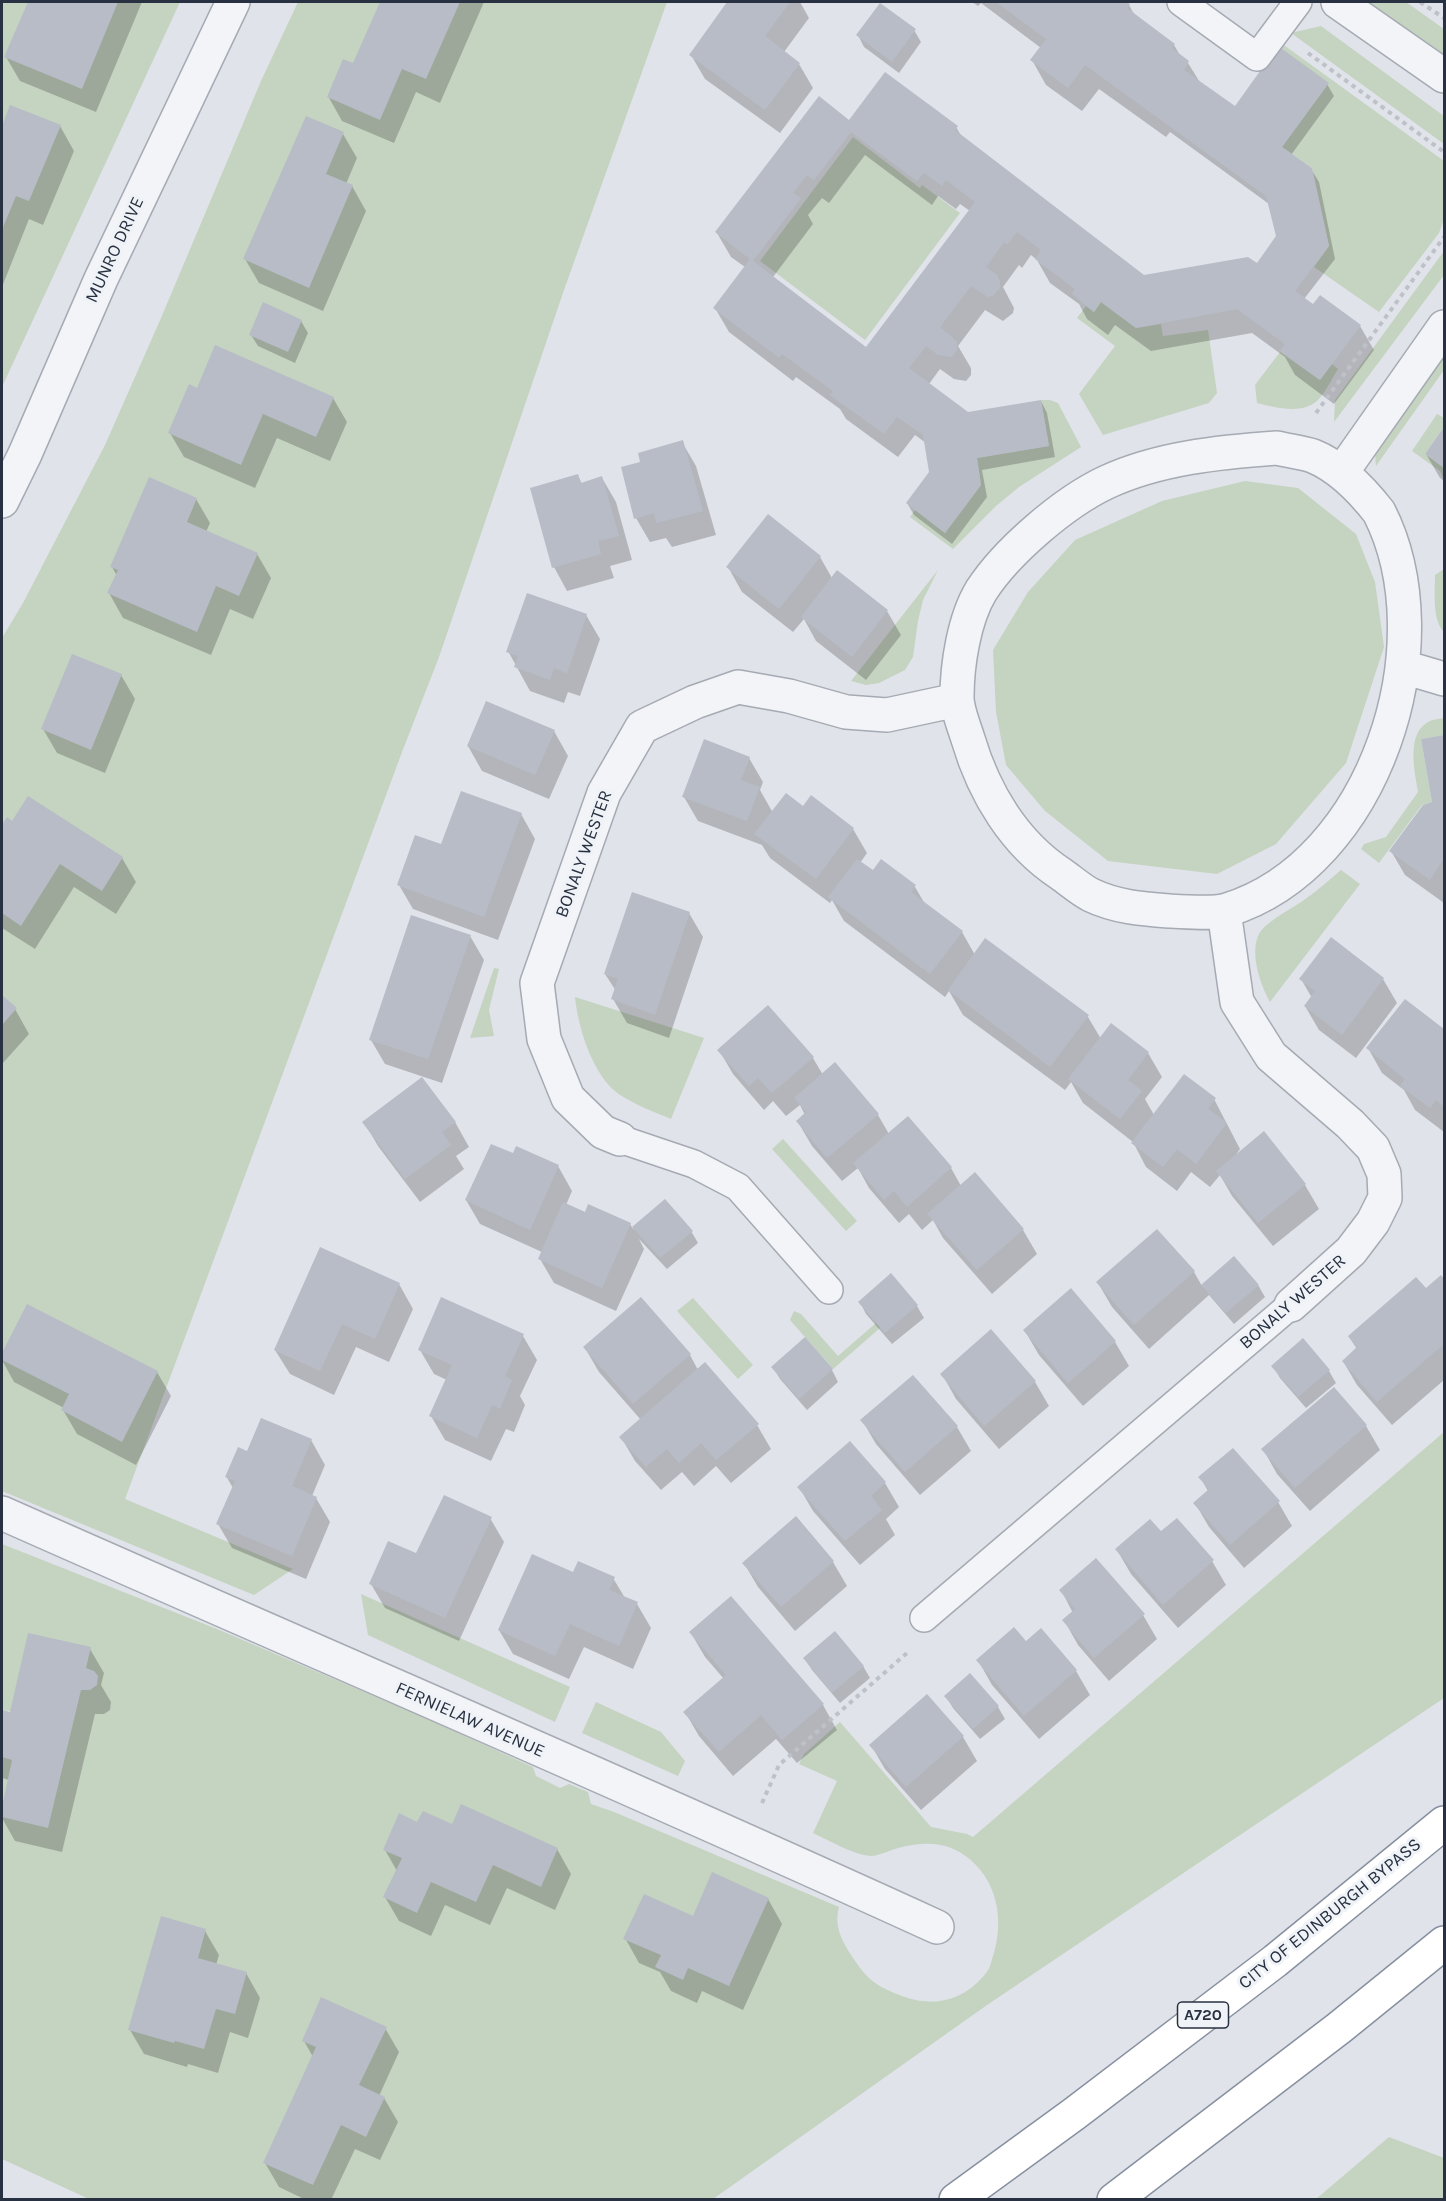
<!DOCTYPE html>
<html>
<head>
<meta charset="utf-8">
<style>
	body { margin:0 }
	#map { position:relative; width:1446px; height:2201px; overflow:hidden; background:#e0e3e9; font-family:Karla,sans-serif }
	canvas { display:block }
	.frame { position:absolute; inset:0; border:3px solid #283141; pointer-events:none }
</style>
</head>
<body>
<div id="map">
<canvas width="1446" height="2201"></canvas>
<div class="frame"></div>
</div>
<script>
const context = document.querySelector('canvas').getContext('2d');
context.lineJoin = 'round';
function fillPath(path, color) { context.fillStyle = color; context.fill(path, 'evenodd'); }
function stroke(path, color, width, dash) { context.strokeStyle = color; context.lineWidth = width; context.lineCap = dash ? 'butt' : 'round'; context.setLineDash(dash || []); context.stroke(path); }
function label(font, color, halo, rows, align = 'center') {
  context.font = font + ' Karla,sans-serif'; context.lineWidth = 6; context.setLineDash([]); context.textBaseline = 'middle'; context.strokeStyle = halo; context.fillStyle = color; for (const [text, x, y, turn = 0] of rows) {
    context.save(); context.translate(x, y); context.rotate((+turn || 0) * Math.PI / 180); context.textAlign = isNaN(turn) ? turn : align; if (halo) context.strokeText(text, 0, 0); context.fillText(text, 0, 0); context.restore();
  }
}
fillPath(new Path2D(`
	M2,2h178l-178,385z
	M298,2h369l-103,288 -125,367 -37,95 -277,747 168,70 -39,26 -252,-104v-853l21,-35 82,-158 56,-127 100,-237z
	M1367,2h39l38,27v25l-2,1z
	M1321,26l123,90v28l-153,-111z
	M1281,43l163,118v58l-5,14 -60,79 -65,-45 15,-21 -17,-78 -30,-21 46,-64 -50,-36z
	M853,137l67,51 2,-3 38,28 -95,127 -105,-79z
	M1444,251v24l-110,147 1,-22z
	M1101,302l35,26 25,-4 2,12 45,-6 9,63 -8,10 -106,32 -24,-41 36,-48 -38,-28 9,-12 8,6z
	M1444,345v25l-68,96 -1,-12 7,-24z
	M1280,352l40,28 12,-16 6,5c-6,10 -13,24 -21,32 -16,14 -43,6 -60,2l-2,-18z
	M1041,400h9l8,3 23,44 -62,40 -23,19 -43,43 -43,-32 5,-7 30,23 36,-48 -4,-27 72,-12z
	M1437,414l7,4v9l-19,27 19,14v12l-4,-9 -28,-20z
	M1245,481l53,7 58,46 19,48 9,65 -38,116 -70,81 -59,30 -109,-13 -63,-50 -39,-46 -10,-53 -3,-62 35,-58 47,-52 87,-39z
	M1444,569v63c-12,-12 -9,-40 -9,-57z
	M938,570l-15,30 -5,21 -5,36 -8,13 -26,13 -13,2 -15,-4z
	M1444,718v17l-23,4 11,63 -10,3 -43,58 -18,-14 3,-5 22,-7 32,-45c-3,-20 -13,-60 12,-71 4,-2 10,-2 14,-3z
	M1341,870l19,14 -90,118c-9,-16 -21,-49 -11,-68 7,-13 33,-25 45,-34 13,-9 25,-20 37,-30z
	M494,968l5,1 -10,41 5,26 -24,2z
	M575,997l129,41 -33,81c-17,-7 -35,-14 -51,-24 -27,-18 -42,-67 -45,-98z
	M783,1139l74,82 -11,10 -74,-82z
	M693,1298l60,67 -15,14 -61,-68z
	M794,1311l7,3 37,42 38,-33 4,5 -47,41 -43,-49z
	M1444,1432v266l-457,307 -274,194h-624l-87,-40v-441l63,2 -63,-10v-166l215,85 206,88 110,50 3,9 24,12 9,-4 19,8 3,12 23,8 225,95c-6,23 6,39 19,58 12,18 27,25 47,32 31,11 61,2 81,-24 4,-4 5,-11 7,-17 12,-36 4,-79 -29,-101 -20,-14 -43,-13 -66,-7 -8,2 -17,7 -26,8 -16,0 -44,-16 -59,-23l24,-52 -38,-17 5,-10 36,-32 91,105 36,7 6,3z
	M361,1594l209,93 -15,35 -187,-87z
	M596,1702l65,30 24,29 -7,15 -96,-43z
	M1389,2137l55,21v41h-128z`), '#c5d3c1');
fillPath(new Path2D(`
	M29,2l15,3 2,-3h96l-46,110 -76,-31 -14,-24z
	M382,2h102l-44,101 -24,-11 -22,51 -52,-22 -14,-25 26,-31z
	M729,2h71l9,16 -25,34 15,12 14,24 -33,45 -75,-54 -14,-24z
	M972,2h127l4,3 3,-3h17l6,3 6,11 39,29 7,12 7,6 13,21 34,25 92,-25 7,12 -43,59 20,14 8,13 16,77 -31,40 10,8 46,19 14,24 -40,54 -39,-29 -10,-18 -33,-24 -101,18 -36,-26 -7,10 -21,-16 -8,-15 -29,-21 -13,-23 -6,-5 -9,13 -3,-3 -16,22 11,21 -1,5 -10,8 -18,-11 -27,36 13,22v7l-5,6 -12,-2 -14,-10 -11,15 39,30 73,-13 6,12 8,44 -73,13 5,27 -35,47 -38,-29 -7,-12 24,-31 -5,-29 -11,-8 -17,22 -52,-38 -6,-10 -44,-32 -3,4 -64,-49 -14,-24 30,-41 -14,-10 -14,-24 132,-111 107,5 7,12 180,137 119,-7 15,-33 -8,-32 -99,-72 -4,5 -67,-48 -17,22 -36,-26 -14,-25 9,-12 -60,-45 -3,3zM865,155l67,50 6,-9 18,13 4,-5 10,7 -104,138 -93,-72 40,-53 -5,-9 14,-17 7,5z
	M914,30l7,12 -22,31 -35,-26 -6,-12z
	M11,107l49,19 14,25 -31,74 -14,-6 -27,68v-157z
	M343,134l14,24 -11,26 6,2 14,25 -43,100 -64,-28 -14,-24z
	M301,321l7,12 -13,30 -37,-17 -7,-11z
	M333,398l14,24 -17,39 -53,-23 -22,50 -71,-31 -14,-24z
	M1444,429v52l-4,-3 -14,-24z
	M682,442l14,24 20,69 -44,12 -6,-9 -16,4 -14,-24 6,-55z
	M578,476l4,8 20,-6 14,24 16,58 -22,6 4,12 -47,13 -13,-24z
	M196,499l14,24 -4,9 51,22 14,24 -18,41 -23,-10 -19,46 -88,-37 -14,-25 8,-17 -5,-9z
	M820,557l12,21 55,33 14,24 -35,45 -50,-39 -12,-22 -11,13 -51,-40 -14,-25z
	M586,615l14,24 -20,57 -12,-4 -4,11 -34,-12 -22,-40z
	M121,675l14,24 -30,74 -48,-20 -14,-24z
	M554,731l14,25 -19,43 -67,-28 -14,-25z
	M1444,736v167l-39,-28 -14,-24 43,-48 -11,-63z
	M749,758l14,24 -3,8 13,23 30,-5 50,21 14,24 -7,10 13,9 42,15 10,17 37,28 13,23 113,62 13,22 47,14 14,24 -17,22 9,16 60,-16 26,50 -5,7 70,29 14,24 -46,37 -41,-50 -12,-21 -10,12 -19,-15 -14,19 -31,-24 -13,-25 -50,-39 -12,-21 -6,8 -102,-75 -14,-24 -4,6 -101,-76 -12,-21 -2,3 -60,-45 -8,-13 -64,-24 -14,-24z
	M28,798l94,60 14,24 -20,32 -42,-27 -39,62 -33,-21v-100l5,-9 6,4z
	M521,814l14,25 -37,101 -85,-31 -14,-24 43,-39z
	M689,913l14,24 -34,101 -42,-15 -14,-24 3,-8 -11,-17z
	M470,936l14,24 -42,123 -57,-19 -14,-24z
	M1301,979h82l14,24 -41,55 -37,-28 -14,-24 7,-8z
	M2,997l13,12 14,25 -27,30z
	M1405,1001l39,30v101l-29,-22 -11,-20 -22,-17 -14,-25z
	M768,1007l45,51 10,17 55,40 11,19 19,-15 43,49 10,18 14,-12 48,56 14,24 -45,40 -49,-56 -10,-18 -11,10 -13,-16 -10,9 -30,-35 -11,-20 -16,13 -30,-35 -14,-24 7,-7 -5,-10 -14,11 -13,-15 -9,9 -31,-36 -14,-24z
	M364,1122h91l14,25 -13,9 8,13 -44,33 -42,-56z
	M513,1155l45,11 14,25 -6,14 19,9 45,10 3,5 32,-28 26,30 7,12 -31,26 -28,-30 5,10 -28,62 -62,-28 -14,-24 2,-7 -62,-28 -14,-24z
	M1157,1231l37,41 8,14 32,-28 24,27 7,12 -31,27 -25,-29 -60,54 -37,-42 -14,-24z
	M1441,1277l3,4v99l-52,45 -35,-40 -14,-24 14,-12 -8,-12 77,-47z
	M399,1284l14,25 -24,53 -33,-15 -22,48 -44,-21 -15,-24z
	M860,1302l57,4 7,12 -32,26 -26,-30z
	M28,1306l129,66 14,24 -35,69 -59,-31 -14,-24 1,-2 -50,-26 -12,-22v-4z
	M991,1331l44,51 14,24 -50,43 -43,-50 -14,-25z
	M1025,1331l90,11 14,24 -46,40 -44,-51z
	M523,1336l14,24 -17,36 5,9 -11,27 -8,-3 -15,32 -46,-21 -14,-24 16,-36 -13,-6 -14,-24z
	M1303,1340l26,31 7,12 -30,25 -26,-30 -7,-12z
	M585,1348l105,7 8,15 59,55 14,24 -40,34 -15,-17 -22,20 -12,-14 -21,18 -26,-29 -14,-24 20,-17 -42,-48z
	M773,1367l59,3 6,12 -31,28 -27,-31z
	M913,1377l44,50 14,24 -51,44 -44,-51 -14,-24z
	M1366,1426l14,24 -70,61 -33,-37 -14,-25z
	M311,1440l14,25 -13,31 4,2 14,24 -24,57 -74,-31 -14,-24 15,-36 -7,-12 22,-23z
	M850,1443l35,40 14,24 -13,12 9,16 -35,30 -47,-54 -14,-24z
	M1200,1477l78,25 14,24 -48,42 -35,-41 -14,-24 13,-12z
	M490,1518l14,24 -45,99 -74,-33 -14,-24 46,-29z
	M1160,1533l52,28 14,24 -48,43 -47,-54 -14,-24z
	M833,1562l14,24 -52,45 -37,-44 -14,-24z
	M573,1574l40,4 12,20 12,6 14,24 -18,41 -49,-22 -15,32 -56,-25 -14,-24z
	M1061,1590l82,25 14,24 -48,42 -31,-36 -14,-25 9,-7z
	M731,1598l92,107 14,25 -40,33 -21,-24 -43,37 -34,-40 -14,-24 39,-33 -19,-22 -14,-24z
	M1040,1630l36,41 14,24 -51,44 -47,-54 -14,-25 47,-17z
	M90,1649l14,24 -3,12 10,17 -1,8 -6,4h-9l-33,138 -47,-11 -13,-23 7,-38 -7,-2v-67l9,2z
	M805,1659l58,7 7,12 -30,25 -28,-33z
	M946,1696l52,11 7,12 -25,20 -27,-31z
	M963,1737l14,24 -56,49 -36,-41 -14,-24z
	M418,1824l35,2 104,23 14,25 -16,36 -48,-22 -17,37 -45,-20 -14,31 -32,-15 -14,-24 12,-26 -12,-21z
	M768,1899l14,25 -39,86 -41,-19 -5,12 -26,-12 -11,-19 -21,-9 -14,-25z
	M205,1931l14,24 -3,10 30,8 14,25 -12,40 -18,-6 -12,41 -30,-9 -1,3 -43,-13 -14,-24z
	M385,2028l14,24 -20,44 5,2 14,24 -18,38 -25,-11 -24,51h-25l-27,-13 -14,-24 48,-106 -9,-16z`), '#0003');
fillPath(new Path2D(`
	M28,2l16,1v-1h74l-36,87 -78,-32z
	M380,2h80l-34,77 -24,-10 -22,51 -53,-23 16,-38 10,4z
	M727,2h63l-25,34 35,27 -35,47 -76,-55z
	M996,2h130l4,2 -3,4 48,36 -3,4 17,13 -5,9 51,36 43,-60 51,37 -47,64 30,21 17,78 -34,45 18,13 7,-9 41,30 -41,55 -40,-29 5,-7 -48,-35 -101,19 -35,-26 -7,10 -22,-18 3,-5 -40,-30 6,-9 -24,-18 -10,13 -3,-3 -18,25 11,8 3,7v6l-6,7 -6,2 -17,-11 -31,41 17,15v8l-5,7 -14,-2 -12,-9 -17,22 59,44 73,-12 8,46 -72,12 4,27 -36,48 -39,-30 23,-31 -6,-37 -26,-18 -13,17 -54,-39 3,-4 -51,-37 -3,4 -66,-50 37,-49 -35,-27 104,-136 30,24 36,-48 73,54 -3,4 189,145 104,-18 9,6 19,-27 -10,-40 -181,-131 -17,23 -38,-28 16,-21zM851,132l66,49 7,-8 18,13 4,-6 29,22 -109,145 -113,-86 48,-63 -8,-5 14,-18 7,5z
	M880,3l36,26 -24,33 -36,-27z
	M10,105l51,20 -32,76 -13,-5 -14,34v-104z
	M306,116l38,16 -18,42 27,11 -44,103 -66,-29z
	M263,302l39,18 -14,32 -39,-17z
	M215,345l119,52 -18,40 -53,-23 -22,51 -73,-32 21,-49 8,4z
	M1444,427v41l-19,-14z
	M683,440l20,71 -47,12 -2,-10 -20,6 -13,-52 19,-5 -2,-9z
	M578,474l3,9 21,-7 17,60 -21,5 3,13 -49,14 -22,-80z
	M149,477l48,21 -10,24 71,31 -19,43 -23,-10 -19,46 -90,-39 11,-23 -8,-3z
	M768,514l53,42 -42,53 -53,-42z
	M837,570l51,40 -36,47 -51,-40z
	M527,593l60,21 -20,59 -13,-5 -4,12 -36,-13 4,-11 -12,-4z
	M72,654l50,20 -31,76 -50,-21z
	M486,701l69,29 -20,45 -68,-29z
	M1444,735v123l-14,22 -41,-29 34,-46 9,-3 -11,-63z
	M704,739l46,18 -9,23 19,7 -13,34 -65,-24z
	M461,791l61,22 -38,104 -87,-32 18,-50 26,9z
	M786,793l17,13 8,-11 43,33 -38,51 -62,-45z
	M28,796l95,61 -21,34 -42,-27 -39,62 -19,-13v-88l5,-8 5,4z
	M857,859l16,11 8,-11 35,26 -5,7 52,39 -33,43 -102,-77z
	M632,892l58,20 -35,103 -44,-16 7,-20 -14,-5z
	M411,915l60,20 -43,124 -59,-19z
	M1331,937l53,41 -42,57 -38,-29 11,-15 -16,-12z
	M985,938l104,77 -39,52 -102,-77z
	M2,995l15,13 -15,17z
	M1405,999l39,30v78l-8,-7 -6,8 -30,-22 5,-7 -39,-31z
	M768,1005l46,52 -42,36 -14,-15 -9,8 -32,-36z
	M1111,1023l38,29 -21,28 14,11 -22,28 -52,-40z
	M835,1062l44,52 -52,44 -31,-37 10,-9 -12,-14z
	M1184,1074l32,24 -8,11 19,14 -31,41 -19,-15 -14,18 -32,-24z
	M422,1077l34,45 -14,10 9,13 -46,34 -43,-57z
	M908,1116l44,51 -45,40 -13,-16 -10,9 -31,-37z
	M1264,1131l42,53 -48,39 -42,-52z
	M491,1144l22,9 3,-7 43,19 -29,65 -65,-30z
	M975,1172l49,57 -47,41 -50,-56z
	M665,1199l28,32 -33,27 -28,-31z
	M563,1202l22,10 3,-8 43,19 -29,65 -64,-29z
	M1157,1229l38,42 -61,54 -38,-43z
	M320,1247l80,36 -25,56 -33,-15 -22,47 -46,-21z
	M1234,1256l25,29 -33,28 -25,-28z
	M891,1273l27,32 -33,28 -27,-31z
	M1441,1275l3,4v65l-67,58 -35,-41 15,-14 -9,-11 68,-59 10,11z
	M1071,1288l45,53 -48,42 -45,-53z
	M441,1297l83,37 -19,42 7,4 -12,29 -8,-4 -15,33 -48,-22 23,-51 -34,-15z
	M641,1297l50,57 -58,50 -50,-57z
	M27,1304l131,67 -36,71 -61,-32 8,-16 -67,-34v-7z
	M991,1329l45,52 -52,45 -44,-52z
	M805,1337l28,32 -34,30 -28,-32z
	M1303,1338l27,32 -32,27 -27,-31z
	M705,1362l54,62 -43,36 -15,-17 -22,20 -12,-14 -21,18 -27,-30z
	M913,1375l45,51 -53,46 -45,-52z
	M1334,1387l33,38 -72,63 -34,-39z
	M261,1418l51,21 -20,47 25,11 -25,59 -76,-32 19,-43 -10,-4 13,-30 9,4z
	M850,1441l36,41 -15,14 11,14 -37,31 -48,-54z
	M1233,1448l47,53 -50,44 -37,-42 16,-14 -11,-12z
	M444,1495l48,22 -47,101 -76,-34 19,-43 28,12z
	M796,1516l38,45 -53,46 -39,-44z
	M1177,1518l37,42 -51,45 -48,-56 35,-30 11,12z
	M532,1554l41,18 5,-11 37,16 -6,13 29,12 -19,44 -49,-22 -15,32 -57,-26z
	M1096,1558l49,56 -51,44 -32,-38 13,-11 -16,-19z
	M731,1596l93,108 -42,36 -21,-25 -42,37 -36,-40 43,-37 -37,-43z
	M1014,1627l12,14 15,-13 36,42 -53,46 -48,-56z
	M835,1631l29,35 -32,27 -29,-35z
	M28,1633l63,14 -5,21 8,3 4,5 -1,9 -7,5h-9l-33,138 -46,-11v-10l10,-47 -10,-3v-47l8,2z
	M970,1673l29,33 -26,23 -29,-33z
	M927,1694l37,42 -58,51 -37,-42z
	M461,1804l97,44 -17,39 -48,-22 -17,37 -45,-20 -14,31 -34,-16 19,-39 -19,-8 16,-37 18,9 6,-11 29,13z
	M712,1872l57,26 -40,88 -41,-18 -5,12 -28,-13 6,-12 -38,-16 21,-45 49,22z
	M161,1916l45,13 -8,29 49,14 -12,42 -19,-5 -12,40 -29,-8 -1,2 -46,-13z
	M321,1997l66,30 -28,58 26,12 -19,40 -25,-12 -28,60 -50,-22 53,-116 -14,-6z`), '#b7bcc6');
const service = new Path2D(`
	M1181,2l76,55 41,-55
	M620,1139l74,25 44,23 91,103
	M924,1618l367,-313`);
const minor = new Path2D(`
	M1338,2l106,74
	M1277,448c12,3 25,4 36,8 27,11 48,33 66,56 67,131 -3,352 -152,398 -14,4 -42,2 -58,1 -27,-2 -53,-4 -78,-16 -10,-5 -20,-14 -30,-21 -47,-31 -77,-81 -93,-135 -4,-13 -11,-29 -11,-42 0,-32 7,-78 24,-106 25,-39 83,-89 126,-109 52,-24 113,-30 170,-34z
	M1342,472l102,-145
	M2,501l23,-47 76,-175 132,-277
	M1417,671l27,8
	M1224,911l13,91 34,54 79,68 23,24 11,26 1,24 -12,24 -22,29 -60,54
	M620,1139l-17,-7 -35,-34 -24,-59 -7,-56 67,-190 38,-66 53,-25 43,-15 51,9 57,16 41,3 70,-15
	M2,1513c311,138 625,272 935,414`);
const trunk = new Path2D(`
	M956,2200l118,-86 201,-153 169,-138
	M1114,2200l225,-172 105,-85`);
stroke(service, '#a5aab3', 30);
stroke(minor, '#a5aab3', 36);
stroke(trunk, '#8790a0', 36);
stroke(new Path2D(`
	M1420,2l24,16
	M1308,53l136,99
	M1316,413l128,-176
	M762,1803l17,-38 128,-112`), '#bec1c8', 4, [4.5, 4.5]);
stroke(service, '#f3f4f7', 27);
stroke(minor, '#f3f4f7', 33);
stroke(trunk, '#fff', 33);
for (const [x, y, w] of [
	[1203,2015,51]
]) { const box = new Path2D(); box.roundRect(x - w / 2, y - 13, w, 26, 4.5); context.fillStyle = '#eff2f6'; context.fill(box); stroke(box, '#283141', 1.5); }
label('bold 16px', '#283141', null, [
	["A720",1203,2015]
]);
label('18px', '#283141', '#eff2f6', [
	["MUNRO DRIVE",115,250,-65],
	["BONALY WESTER",584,854,-70],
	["BONALY WESTER",1293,1302,-41],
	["FERNIELAW AVENUE",470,1720,24],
	["CITY OF EDINBURGH BYPASS",1330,1914,-39]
]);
</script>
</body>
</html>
